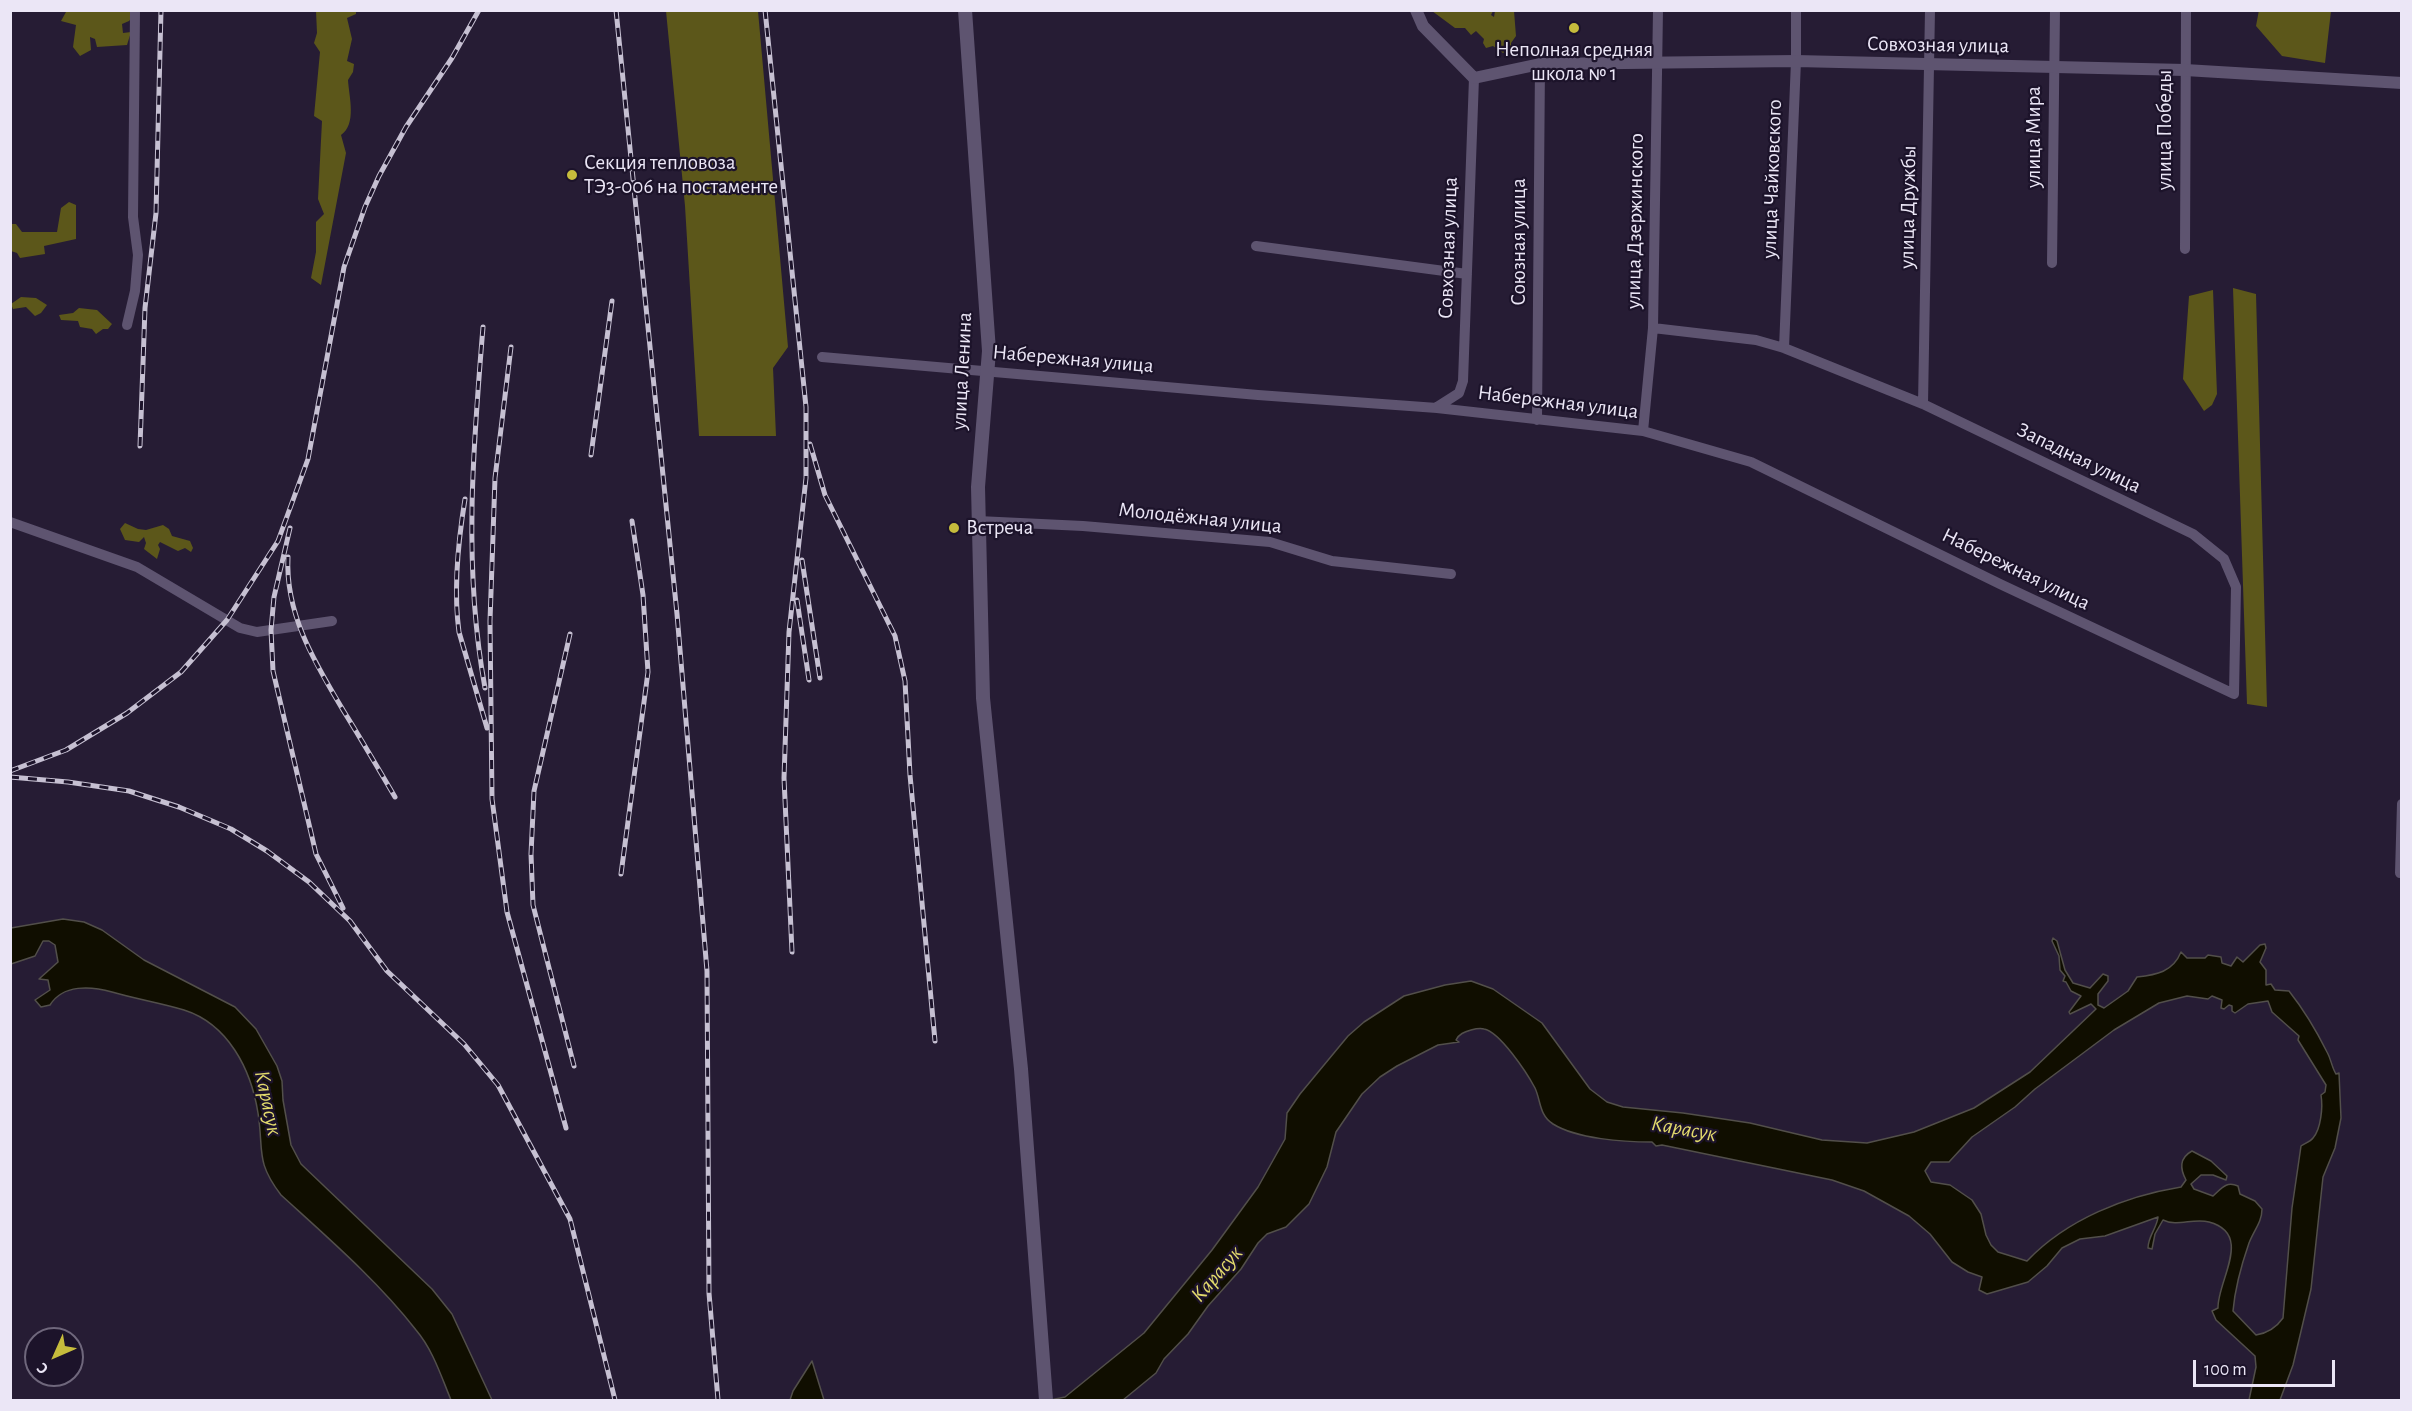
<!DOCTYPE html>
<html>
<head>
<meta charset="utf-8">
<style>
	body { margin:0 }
	#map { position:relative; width:2412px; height:1411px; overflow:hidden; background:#261c34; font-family:"Alegreya Sans",sans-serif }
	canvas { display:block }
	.frame { position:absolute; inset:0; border:12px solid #ebe6f6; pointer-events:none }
	.north { position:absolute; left:24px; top:1327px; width:60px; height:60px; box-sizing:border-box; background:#1c132a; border:2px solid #6f677c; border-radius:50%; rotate:225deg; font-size:16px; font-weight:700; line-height:24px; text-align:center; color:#ebe6f6 }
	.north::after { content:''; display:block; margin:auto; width:21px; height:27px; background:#c6bc3c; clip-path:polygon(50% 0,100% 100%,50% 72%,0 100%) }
	.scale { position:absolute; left:2193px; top:1360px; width:142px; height:27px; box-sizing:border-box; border:3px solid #ebe6f6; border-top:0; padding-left:8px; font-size:18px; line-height:21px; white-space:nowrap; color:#ebe6f6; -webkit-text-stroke:4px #1c132a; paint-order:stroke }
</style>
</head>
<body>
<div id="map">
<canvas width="2412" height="1411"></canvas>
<div class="frame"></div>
<div class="north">С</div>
<div class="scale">100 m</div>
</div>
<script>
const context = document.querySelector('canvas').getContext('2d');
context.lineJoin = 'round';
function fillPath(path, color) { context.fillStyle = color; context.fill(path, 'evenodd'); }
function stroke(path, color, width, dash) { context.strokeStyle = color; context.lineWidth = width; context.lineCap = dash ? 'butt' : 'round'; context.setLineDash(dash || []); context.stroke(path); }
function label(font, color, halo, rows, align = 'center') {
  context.font = font + ' "Alegreya Sans",sans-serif'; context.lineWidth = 4.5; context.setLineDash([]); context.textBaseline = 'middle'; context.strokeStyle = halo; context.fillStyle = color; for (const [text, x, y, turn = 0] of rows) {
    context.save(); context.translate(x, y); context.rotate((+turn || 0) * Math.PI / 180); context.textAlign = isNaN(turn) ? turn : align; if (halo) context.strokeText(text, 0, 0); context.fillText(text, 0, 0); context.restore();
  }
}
fillPath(new Path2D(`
	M133,10l2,4 -6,7 -7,3 1,9 8,-1 -4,13 -30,2 -2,-8 -5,-2 1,13 -11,6 -7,-9 3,-22 -15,-4 5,-9z
	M2259,10l72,1 -6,52 -43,-7 -26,-30z
	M316,11h40v3l-9,4 5,21 -5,22 7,3 -1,8 -5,8c1,17 9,44 -7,55l5,18 -25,132 -10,-7 5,-26v-30l8,-8 -6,-15 4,-78 -8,-5 6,-64 -6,-9 3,-10z
	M666,11h92l30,336 -15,21 3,68h-77l-14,-230z
	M1432,11h61l-2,4 3,2 1,-6h19l2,25 -5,7v7l-8,3 -10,-7 -7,2 -3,-5 1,-4 -8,-8 -5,4 -6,-7h-10z
	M69,202l7,3v34l-32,7 1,8 -25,4 -3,-5 -6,-2v-27h5l6,8h35l4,-24z
	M2233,288l23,6 11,413 -20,-3z
	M2213,290l4,104 -5,11 -8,6 -21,-32 6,-83z
	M21,297l15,1 11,7 -6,8 -6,3 -9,-9 -13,2 -2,-5z
	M79,308l18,2 15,14 -4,5h-5l-7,5 -4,-5 -12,-2 -2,-6 -17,-1 -2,-5 14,-2z
	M125,523l13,6 8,1 17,-5 6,4 3,7 18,5 3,7 -2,4 -6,-4 -7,3 -18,-9 -2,3 2,4 -3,10 -13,-10 2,-6 -2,-6 -5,5 -14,-2 -5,-11z`), '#5c571a');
const water = new Path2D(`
	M63,919l21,3 18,8 42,30 91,47 21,22 21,37 5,15 1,19 8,45 10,19 131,125 20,25 40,86h-41c-10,-24 -18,-50 -35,-70 -38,-49 -89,-93 -135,-135 -26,-34 -17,-44 -23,-82 -7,-44 -30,-89 -74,-103 -23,-7 -48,-11 -72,-18 -21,-6 -49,-8 -62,13l-9,2 -6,-7 15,-10 -2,-10 -9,-1 19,-17 -3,-17 -6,-4h-6l-8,15 -24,8v-36z
	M2053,938l4,3 8,29 8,13 17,5 13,-14 5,2v5l-10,13v11l6,3 24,-17 9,-14c19,-2 36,-5 44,-25l6,6h18l3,-3 13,2 1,6 9,3 6,-9 6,5 17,-17 5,-1 1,4 -6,14 6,8v15l5,-1 4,6 14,1c15,19 27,39 38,61 4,7 5,16 9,22l3,-1 2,45 -6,30 -12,29 -12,112 -18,76 -13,35h-31l7,-33 -1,-11 -39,-36 -4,-9 6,-3c-1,-27 36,-74 -9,-86 -16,-4 -32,5 -46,-2l-8,14 -3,15 -4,-1c0,-12 9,-20 10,-31l-53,19 -25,3 -18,9 -15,18 -19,16 -41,12 -8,-4 3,-13 -14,-5 -16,-10 -22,-28 -21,-18 -45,-25 -32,-11 -170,-35 -6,1 -4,-4c-28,0 -75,-3 -99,-18 -14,-9 -12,-23 -18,-36 -8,-15 -35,-56 -51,-59 -4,-1 -9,0 -13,1 -7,2 -12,4 -15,10l3,2 -21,3 -41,21 -17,11 -18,17 -26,38 -9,35 -18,37 -23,23 -19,7 -9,9 -17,26 -33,37 -20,28 -24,25 -8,14 -33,27h-73l15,-3 79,-64 68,-83 46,-63 27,-48 2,-26 13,-19 48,-58 16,-14 40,-26 41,-11 26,-4 22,8 49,34 48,66 17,13 16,5 60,6 67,10 72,17 45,3 47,-11 60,-24 56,-36 66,-63 -5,-5 -21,10 -1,-2 12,-16 -10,-5 -5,-9 -3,-1 2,-5 -5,-6 -1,-14 -7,-15zM2187,996l21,3 4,-3 10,4 -1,8 3,1 5,-4 3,1v5l3,2 13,-9 20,-3 4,11 27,24 -1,4 28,45 -1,7 -4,3c2,12 0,34 -8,43 -2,3 -9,6 -12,8l-9,62 -9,110c-7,10 -15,15 -27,17l-23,-24c2,-23 8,-45 16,-68 5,-13 13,-21 13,-34l-7,-8 -15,-7 -2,-8c-12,-5 -16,2 -25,10l-19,-7 -3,-5 10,-9h12l13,5 1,-4 -16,-15 -19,-10c-13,7 -12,18 -6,29l-5,7c-55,9 -114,32 -154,74l-29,-9 -7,-7 -5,-10 -5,-21 -9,-14 -22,-15 -19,-3 -6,-11 6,-9h18l23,-25 43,-30 20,-18 79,-59 45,-27z
	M812,1361l12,39h-34l3,-9z`);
fillPath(water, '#100e00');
stroke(water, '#524f4a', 1.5);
stroke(new Path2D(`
	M1256,246l211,28
	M2185,249l1,-239
	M2052,263l3,-253
	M127,325l8,-34 3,-36 -5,-38 2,-207
	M1784,348l12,-287v-51
	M822,357l436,38 179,13 206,23 108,31 249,122 234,110 2,-107 -12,-28 -31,-25 -270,-130 -139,-56 -28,-8 -103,-12
	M1923,404l7,-394
	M1437,407l22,-14 4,-12 11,-303
	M1537,420l3,-356
	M1643,431l10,-103 5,-318
	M978,521l105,5 187,16 62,19 119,13
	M10,522l127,45 103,61 17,4 75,-11
	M2400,873l2,-69`), '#5e5470', 10);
stroke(new Path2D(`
	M1416,10l7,16 51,52 66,-14 256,-3 389,9 217,13`), '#5e5470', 12);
stroke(new Path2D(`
	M965,10l24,341 -11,136 5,211 38,371 25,331`), '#5e5470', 14);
const rail = new Path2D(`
	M616,10l61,604 30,357 2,322 9,107
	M765,10l41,397v71l-17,154 -5,146 8,174
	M483,327c-10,121 -20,241 2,361
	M511,347l-16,131 -5,143 2,178 15,113 59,216
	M810,444l15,51 70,141 10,45 5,94 25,266
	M140,446l5,-138 11,-95 5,-203
	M591,455l21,-154
	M465,499c-7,43 -12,89 -6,133l28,96
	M290,528l-16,69 -3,33 2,41 43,183 27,54
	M288,557c-3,57 27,106 55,153 18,29 35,58 52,87
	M802,560l18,118
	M797,600l12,80
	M570,634l-36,157 -3,63 2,51 41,161
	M10,771l56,-21 61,-37 54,-41 46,-52 51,-79 30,-82 36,-192 21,-60 14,-31 27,-49 46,-69 27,-48
	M10,777l58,5 61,9 50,16 52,22 36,22 42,31 41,39 37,50 77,73 34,41 72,134 45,181
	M621,874l27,-202 -5,-77 -11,-74`);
stroke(rail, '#c6c0d2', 5);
stroke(rail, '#1c132a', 3, [9]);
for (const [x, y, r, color] of [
	[1574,28,6,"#c6bc3c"],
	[572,175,6,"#c6bc3c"],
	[954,528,6,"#c6bc3c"]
]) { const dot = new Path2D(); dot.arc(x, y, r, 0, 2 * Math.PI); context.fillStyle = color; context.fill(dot); stroke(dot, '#1c132a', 2); }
label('21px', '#ebe6f6', '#1c132a', [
	["Совхозная улица",1938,45,1],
	["улица Победы",2165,130,-90],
	["улица Мира",2034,137,-90],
	["улица Чайковского",1772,179,-88],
	["улица Дружбы",1908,207,-89],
	["улица Дзержинского",1635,221,-89],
	["Союзная улица",1519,242,-90],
	["Совхозная улица",1448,248,-88],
	["Набережная улица",1073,359,5],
	["улица Ленина",962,371,-87],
	["Набережная улица",1558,402,7],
	["Западная улица",2079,458,26],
	["Молодёжная улица",1200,518,6],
	["Набережная улица",2016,569,26]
]);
label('21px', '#ebe6f6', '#1c132a', [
	["Неполная средняя",1574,50,"center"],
	["школа № 1",1574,74,"center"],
	["Секция тепловоза",584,163],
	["ТЭ3-006 на постаменте",584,187],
	["Встреча",966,528]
], 'left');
label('italic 22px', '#e2d96c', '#1c132a', [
	["Карасук",268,1103,78],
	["Карасук",1684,1129,10],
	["Карасук",1217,1274,-49]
]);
</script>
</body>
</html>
